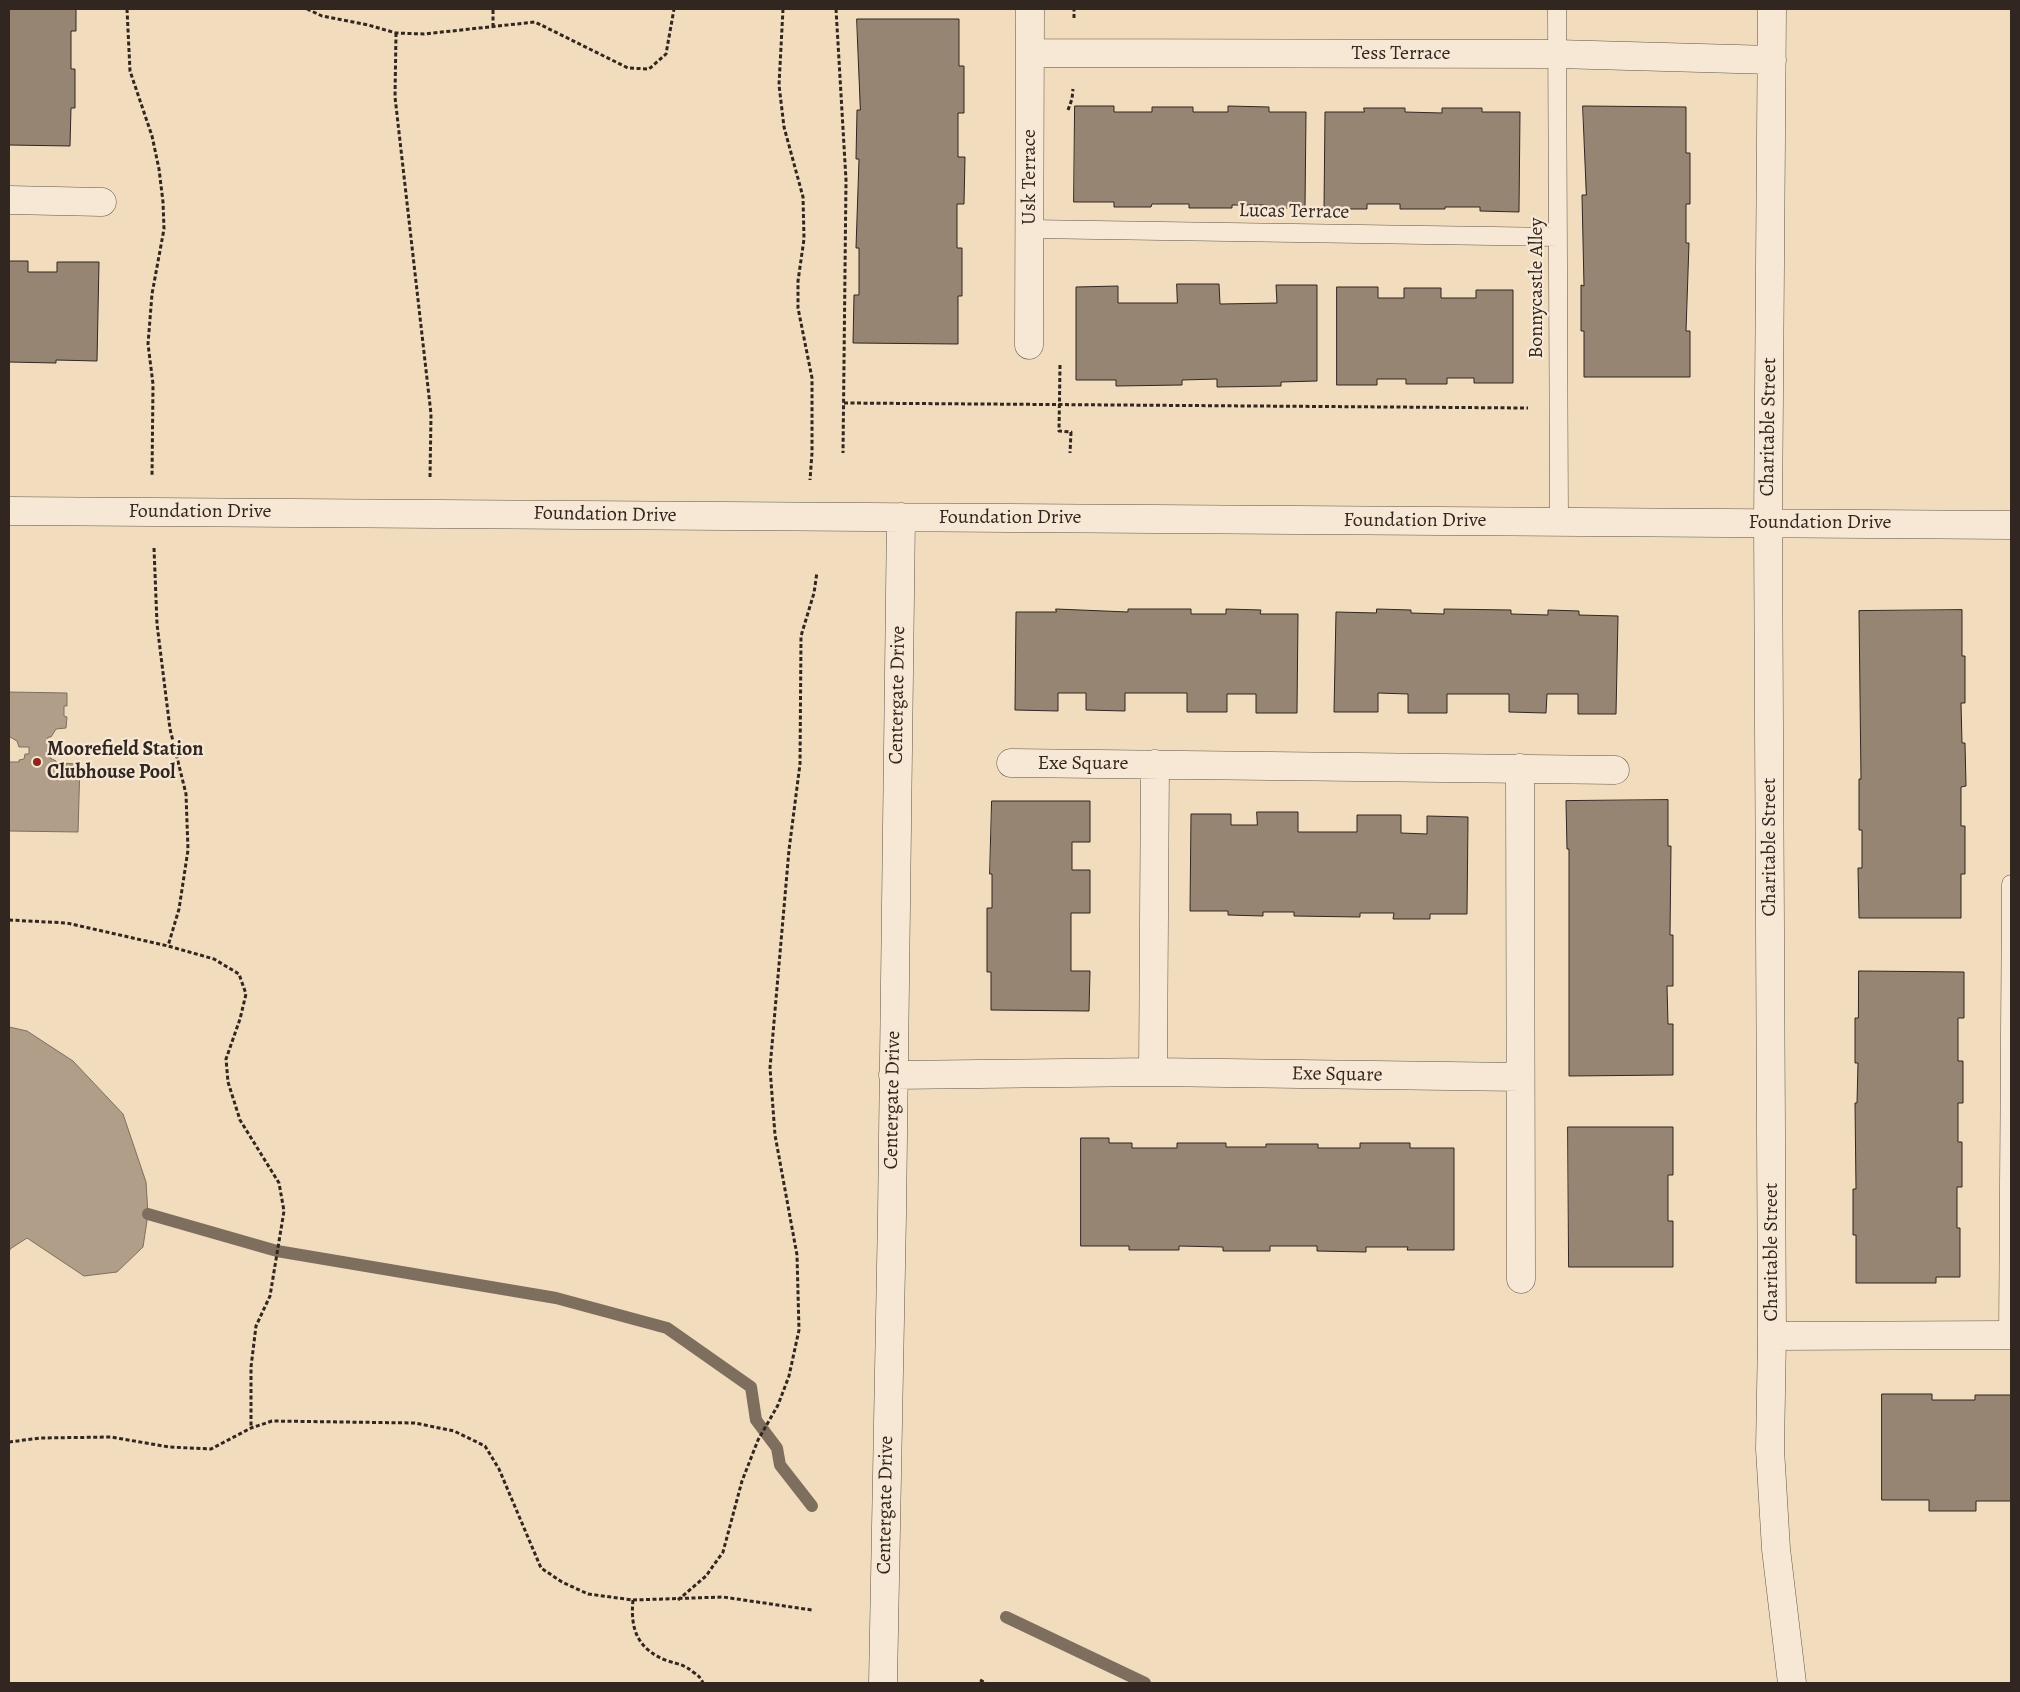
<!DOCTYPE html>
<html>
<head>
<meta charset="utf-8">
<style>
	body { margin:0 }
	#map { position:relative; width:2020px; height:1692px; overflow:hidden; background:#f1dcbd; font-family:Alegreya,serif }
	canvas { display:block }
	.frame { position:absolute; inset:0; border:10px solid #322620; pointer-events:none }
</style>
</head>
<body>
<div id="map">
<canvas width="2020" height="1692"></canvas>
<div class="frame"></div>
</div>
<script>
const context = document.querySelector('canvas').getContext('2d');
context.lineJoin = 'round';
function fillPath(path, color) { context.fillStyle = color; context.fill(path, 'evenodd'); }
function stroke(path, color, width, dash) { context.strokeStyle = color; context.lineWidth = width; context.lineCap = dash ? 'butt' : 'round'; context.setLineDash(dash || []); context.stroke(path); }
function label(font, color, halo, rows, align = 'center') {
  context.font = font + ' Alegreya,serif'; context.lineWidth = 4.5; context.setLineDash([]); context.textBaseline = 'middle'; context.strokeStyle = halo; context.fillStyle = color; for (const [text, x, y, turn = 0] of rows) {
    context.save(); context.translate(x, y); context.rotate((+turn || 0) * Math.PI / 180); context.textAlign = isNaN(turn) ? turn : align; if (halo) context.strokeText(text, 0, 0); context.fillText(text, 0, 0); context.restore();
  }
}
const water = new Path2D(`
	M9,692l58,1v13h-3v10l3,1 -1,11 -10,1 -5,8h-3l-1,18h3v3l6,3v2l24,1 -2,68 -69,-1v-69h10v-2l5,-1 1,-5h4v-7h-10l-2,-6 -7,-4z
	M9,1027l18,4 46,30 50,53 23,68 2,32 -5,33 -26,25 -33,4 -57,-38 -17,11 -1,5z`);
fillPath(water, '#b09e88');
stroke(water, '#7e6e5e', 1);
stroke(new Path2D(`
	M148,1214l129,37 279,47 111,30 84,59 5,33 21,28 3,17 32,41
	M1006,1617l139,66`), '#7e6e5e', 12);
const building = new Path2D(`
	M9,9h67v22h-5v38h4v39h-4l-1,38 -61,-1z
	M857,19h102v47h5v47h-6v44h7l-1,47h-7v44h5v48h-4v48l-105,-1 1,-48h5v-47h-3l3,-89h-3l1,-49h3z
	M1075,106h39v6h38v-5h41v5h35v-6l41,1v5h37l-1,96h-38v-3h-35v3h-43v-4h-37l-1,3h-37v-5h-40z
	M1583,106l103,1v46h4v51h-4v39h3l-3,88h4v46h-106v-46h-3v-46l3,1 -2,-91h4z
	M1364,108h41v4l37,1v-5h40v4h38l-1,100 -39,-1v-4h-35v2h-45v-5h-33v5h-43l1,-97h39z
	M9,261h19v11h29v-10h42l-2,99 -41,-1v3l-47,-1z
	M1177,284h42l1,20 57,-1 -1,-18h41v96l-36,1v4l-64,1v-8l-35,1v5l-66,1v-6h-40v-93l42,-1v17h59z
	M1337,287h41v11h26v-10h37v10h35v-8h37v93h-39v-5h-27v6h-41v-5h-29v6h-40z
	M1056,609l72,3v-3h63v5h35v-5l35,1 -1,4h38l-1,99h-41v-19h-29v18h-40v-19h-62v18l-39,-1v-17h-28v18l-43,-1 1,-98h40z
	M1377,609l34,1v3l33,1v-5l67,1v4l37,1v-5l31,1v4l39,1 -2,98h-38v-20h-31l-1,19 -37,-1v-18h-62v19h-39v-19l-30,-1v19h-44l2,-100 40,1z
	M1962,610v46h3v47h-4l1,40h3l1,43 -5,1v39h4v48h-4v44h-102l-1,-50h4v-38h-3v-51h2l-2,-168z
	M1668,800v46h3l-1,89h3v51h-6l1,38h5v51l-104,1v-227h-2l-1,-48z
	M992,801h98v41h-18v28h18v43h-19v58h19l-1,40 -98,-1v-38h-4v-64h5v-34h-2z
	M1257,812h41v20h59v-17h44v18l26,1v-18l41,1 -1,97h-37v5h-37l1,-6h-34v4l-66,-1v-4h-31v4l-35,-1v-4h-38l1,-97h40v11h26z
	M1859,971l105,1v46h-6v43h5v42h-5v39h4v45h-5v41h3v49h-24v6h-80v-48h-3v-46h3l-1,-86h2l1,-40h-3v-45h3z
	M1568,1127h105v48h-5v46h5v46h-104z
	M1081,1138h28v5h23v5h45v-5h49v4h40v-3h52v4h42v-5h50v5h44v102h-47l1,-3h-42v5l-49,-1v-5h-47v5h-47v-4l-44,-1v4h-50v-4h-48z
	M1882,1394h50v6h43v-5h36v106h-35v10h-47v-11h-47z`);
fillPath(building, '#958572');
stroke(building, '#322620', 1);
const service = new Path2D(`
	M1557,9l2,513
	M1030,229l528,8
	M2008,1335l3,-451`);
const minor = new Path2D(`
	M1772,9l-4,513 4,814 -2,113 6,100 16,134
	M1030,53l527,1 215,6
	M9,200l93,2
	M1029,345l1,-336
	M9,511l2002,14
	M1011,763l604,7
	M1520,768l1,511
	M1153,1072l2,-308
	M893,1075l260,-3 367,5
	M1772,1336l239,-1
	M883,1683l9,-468 9,-698`);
stroke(service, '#625447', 19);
stroke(minor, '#625447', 29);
stroke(new Path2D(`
	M127,9l3,62 22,65 7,33 4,33 1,27 -12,65 -4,50 5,40 -1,93
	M307,9l15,7 46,9 28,8 28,1 111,-12 93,46 21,1 17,-15 8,-45
	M783,9l-4,76 5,42 19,70 1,42 -6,42v27l14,70v75l-2,27
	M836,9l10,171 -3,273
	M1074,18v-9
	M493,27v-18
	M396,33l-1,64 36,317 -1,64
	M1068,110l4,-11 1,-10
	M1060,365l-1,66 12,1 -1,21
	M844,403l684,5
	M154,548l3,76 13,105 16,65 2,56 -9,59 -11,37
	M9,920l58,3 101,23 46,13 25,15 7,20 -6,25 -14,40 2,23 12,38 39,63 5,28 -14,85 -14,30 -5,41v61
	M9,1442l31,-4 71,-1 58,10 42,2 40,-21 21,-7 143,2 39,8 31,15 14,23 42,99 21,14 26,12 45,6 90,-3 89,13
	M633,1600c-3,30 5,50 35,61 10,3 17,4 25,11 5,3 8,6 10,11
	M678,1600l28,-24 17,-24 19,-71 16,-41 20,-35 11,-29 10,-46 -2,-75 -22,-120 -5,-67 19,-218 11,-86 1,-128 13,-43 3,-21
	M980,1680l6,3`), '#322620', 3, [4, 2.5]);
stroke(service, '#f6e8d4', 18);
stroke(minor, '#f6e8d4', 28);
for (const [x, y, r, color] of [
	[37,762,5,"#8f2418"]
]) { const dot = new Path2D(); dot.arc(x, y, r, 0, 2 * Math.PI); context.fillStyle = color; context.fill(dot); stroke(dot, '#f6e8d4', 2); }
label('20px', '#322620', '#f6e8d4', [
	["Tess Terrace",1401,54],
	["Usk Terrace",1030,177,-90],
	["Lucas Terrace",1294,212,1],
	["Bonnycastle Alley",1537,288,-90],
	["Charitable Street",1769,427,-89],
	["Foundation Drive",200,512],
	["Foundation Drive",605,515,1],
	["Foundation Drive",1010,518],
	["Foundation Drive",1415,521],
	["Foundation Drive",1820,523],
	["Centergate Drive",898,695,-89],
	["Exe Square",1083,764],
	["Charitable Street",1770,847,-90],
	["Exe Square",1337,1075,1],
	["Centergate Drive",893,1100,-89],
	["Charitable Street",1772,1252,-90],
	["Centergate Drive",886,1505,-89]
]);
label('bold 20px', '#322620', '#f6e8d4', [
	["Moorefield Station",47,750],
	["Clubhouse Pool",47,773]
], 'left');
</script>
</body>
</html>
